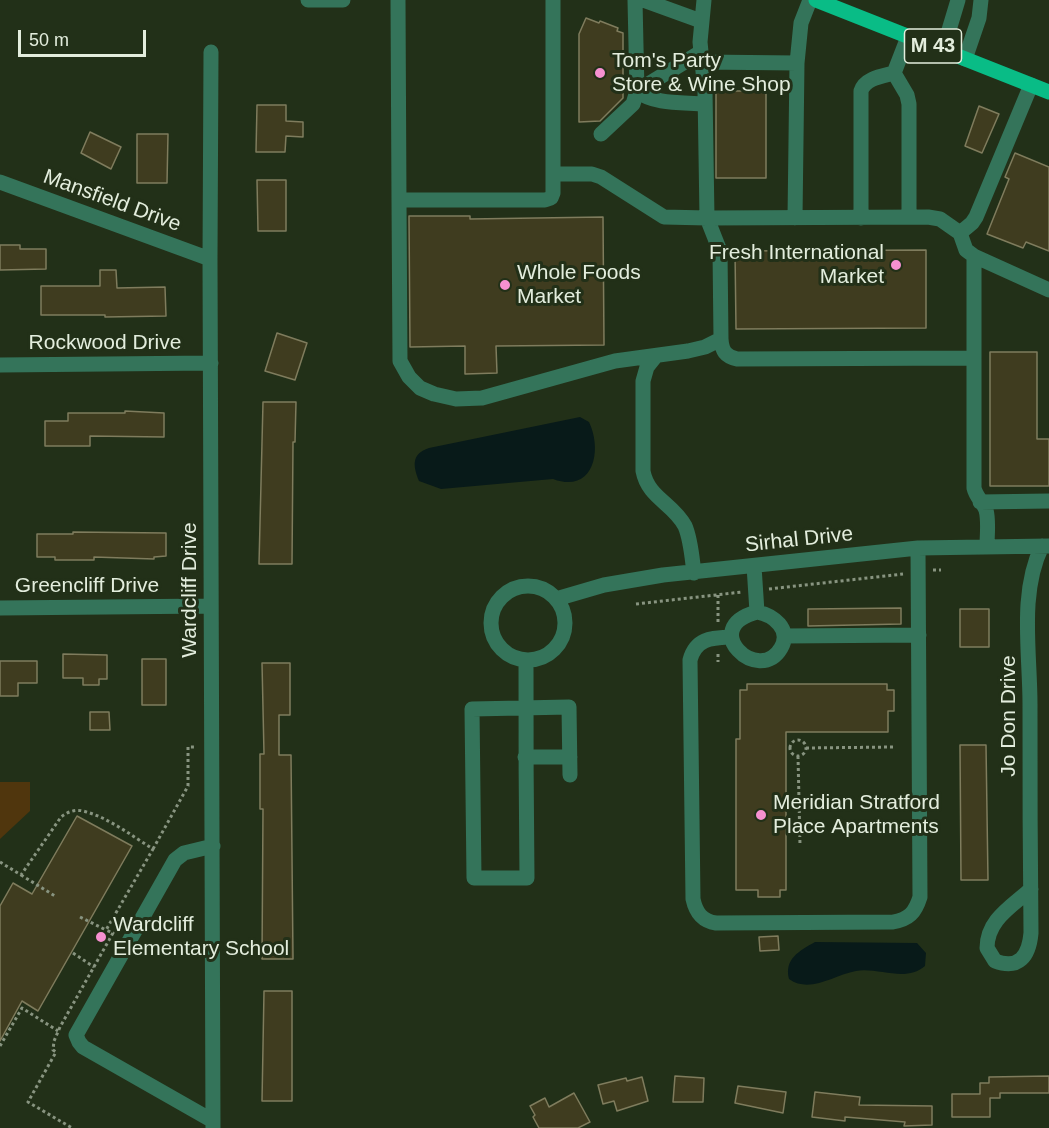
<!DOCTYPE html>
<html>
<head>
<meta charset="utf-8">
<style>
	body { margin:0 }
	#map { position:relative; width:1049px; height:1128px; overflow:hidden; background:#223018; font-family:Arial,sans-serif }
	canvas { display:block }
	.scale { position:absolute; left:18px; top:30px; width:128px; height:27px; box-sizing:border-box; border:3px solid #e3eddd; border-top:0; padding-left:8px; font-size:18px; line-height:21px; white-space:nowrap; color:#e3eddd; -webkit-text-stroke:4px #223018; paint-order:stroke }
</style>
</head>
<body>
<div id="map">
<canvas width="1049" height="1128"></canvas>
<div class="scale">50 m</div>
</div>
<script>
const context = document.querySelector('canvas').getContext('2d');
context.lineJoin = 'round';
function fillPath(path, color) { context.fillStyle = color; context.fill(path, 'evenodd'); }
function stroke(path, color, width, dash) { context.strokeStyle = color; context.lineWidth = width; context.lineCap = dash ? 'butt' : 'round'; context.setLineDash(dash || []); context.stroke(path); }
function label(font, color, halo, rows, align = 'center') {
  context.font = font + ' Arial,sans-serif'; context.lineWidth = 6; context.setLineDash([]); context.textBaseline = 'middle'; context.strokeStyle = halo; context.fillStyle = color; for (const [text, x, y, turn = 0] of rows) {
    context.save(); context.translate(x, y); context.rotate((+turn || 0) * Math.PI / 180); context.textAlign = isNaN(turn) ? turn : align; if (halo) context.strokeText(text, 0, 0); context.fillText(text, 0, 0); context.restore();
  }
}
fillPath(new Path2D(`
	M0,782h30v29l-30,28z`), '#50360d');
fillPath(new Path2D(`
	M580,417l9,5c14,29 4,72 -36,57l-112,10 -22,-8c-6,-15 -8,-27 10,-33z
	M815,942l102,1 9,10 -1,13c-19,17 -47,1 -69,5 -22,4 -46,23 -67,8 -5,-20 10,-28 26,-37z`), '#081a19');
const building = new Path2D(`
	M586,18l13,5 1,-2 18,7 -1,3 6,2v65l-23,23 -21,1v-88z
	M716,91h50v87h-50z
	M257,105h29v16l17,1v15l-17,-1 -1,16h-29z
	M979,106l20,8 -17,39 -17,-7z
	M90,132l31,15 -10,22 -30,-16z
	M137,134h31l-1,49h-30z
	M1015,153l34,14v84l-23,-9 -3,6 -36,-14 22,-55 -4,-2z
	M257,180h29v51h-28z
	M409,216h61v3l133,-2 1,128 -108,1 1,27 -32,1v-28l-55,1z
	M0,245h20v4h26v20l-46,1z
	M926,250v78l-190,1 -1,-78z
	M100,270h16l1,18 48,-1 1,29 -61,1v-2h-64v-29h59z
	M277,333l30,10 -12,37 -30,-9z
	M990,352h47v87h12v47h-59z
	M263,402h33l-1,40h-2l-1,122h-33z
	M125,411l39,2v24l-74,-1v10h-45v-25h23v-8h57z
	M73,532l93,1v23l-12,1v2l-60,-2v3h-39v-3h-18v-23h36z
	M901,608v16l-93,2v-17z
	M960,609h29v38h-29z
	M63,654l44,1v24h-8v6h-16v-7h-20z
	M142,659h24v46h-24z
	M0,661h37v22h-19v13h-18z
	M262,663h28v52h-11v40h12l2,204h-31l1,-150h-3v-55h4z
	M747,684h140v6h7v21h-6v21h-102v158h-6v7h-22v-7h-22v-151h4v-49h7z
	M90,712h19l1,18h-20z
	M960,745h26l2,135h-27z
	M77,816l55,30 -94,165 -16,-10 -22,40v-135l13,-23 19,11z
	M778,936l1,14 -19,1 -1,-14z
	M264,991h28v110h-30z
	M675,1076l29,2 -1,24h-30z
	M1049,1076v17h-49v5h-10v19h-38v-23h28v-11h9v-6z
	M642,1077l6,24 -31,10 -3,-10 -11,3 -5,-19 28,-7 1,3z
	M738,1086l48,6 -3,21 -48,-10z
	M815,1092l45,5 -1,8 73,1v19l-28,1 1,-4 -60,-5v4l-33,-4z
	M574,1093l16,29 -12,6h-39l-6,-11 2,-2 -5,-9 15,-8 4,9z`);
fillPath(building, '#3f3c1f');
stroke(building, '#7f7c5d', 1.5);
stroke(new Path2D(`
	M933,570h8
	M769,589l134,-15
	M718,595v28
	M636,604l106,-12
	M718,654v8
	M790 748a8 8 0 1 1 16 0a8 8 0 1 1-16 0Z
	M806,748l87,-1
	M798,756l2,89
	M153,849l35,-63v-39h8
	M0,862l21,13 40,-58c6,-5 14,-8 22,-6 25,6 49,25 70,38l-47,81 7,3 -53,94 -6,14 -1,9 3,2 -28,50 44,26
	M21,875l34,21
	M80,917l26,13
	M73,953l21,14
	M0,1046l22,-38 36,23`), '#889480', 3, [3, 3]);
stroke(new Path2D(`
	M308,0h35
	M398,0l1,200h146l6,-2 2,-5v-193
	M635,0l2,91c18,14 46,11 68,13
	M643,0l58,21
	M943,50l15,-50
	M211,52l-1,207 3,869
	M965,59l14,-41 2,-18
	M702,62l95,1
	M894,73l13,22 2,9v113
	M601,134l32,-30 4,-13 64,-39
	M553,174h39l9,3 63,40 43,1 -2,-127 -5,-49 4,-42
	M0,182l210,77
	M399,200l1,161 9,16 11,11 14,6 22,5 26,-1 133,-37 73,-10 17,-4 16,-8
	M795,218l2,-155 4,-40 9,-23
	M861,218v-127c4,-13 22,-15 33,-18l14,-36
	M960,233l6,17 8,6 75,34
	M974,256v232c2,9 9,14 12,22 3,11 1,25 1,36
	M655,357l-8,10 -4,14v90c5,27 30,32 42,55 6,14 7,32 9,47
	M974,358l-237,1c-12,-3 -15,-8 -16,-20l-1,-88 -13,-33 221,-1 12,2 20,14 12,-10 4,-6 55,-132
	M0,365l211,-2
	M980,502l69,-1
	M754,566l3,46
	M491 623a37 37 0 1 1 74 0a37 37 0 1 1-74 0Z
	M556,599l48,-14 59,-10 255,-27 131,-2
	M0,608l211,-2
	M757,612c16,3 35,17 24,36 -22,38 -84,-20 -24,-36z
	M784,636l135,-1
	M731,637c-19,1 -35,1 -41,23l3,239c3,14 9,22 23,24l177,-1c16,-3 22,-9 27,-25l-2,-349
	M526,661c0,72 0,145 1,217h-53l-2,-169 97,-2 1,68
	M525,757h45
	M213,846l-29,7 -9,7 -99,175 3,7 4,5 130,74
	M1031,889c-20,18 -44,31 -44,59l8,13c24,9 34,-5 36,-28 -1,-76 -1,-153 -1,-229 0,-52 -11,-111 12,-158`), '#34745a', 15);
stroke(new Path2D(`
	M816,0l233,92`), '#09bc86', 15);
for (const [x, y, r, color] of [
	[600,73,6,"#f690d0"],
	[896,265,6,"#f690d0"],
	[505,285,6,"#f690d0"],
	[761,815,6,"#f690d0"],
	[101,937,6,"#f690d0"]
]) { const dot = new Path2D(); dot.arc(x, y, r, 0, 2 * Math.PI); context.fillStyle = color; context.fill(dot); stroke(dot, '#223018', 2); }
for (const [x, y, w] of [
	[933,46,57]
]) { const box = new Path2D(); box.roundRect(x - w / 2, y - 17, w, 34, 4.5); context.fillStyle = '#223018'; context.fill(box); stroke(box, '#e3eddd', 1.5); }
label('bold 20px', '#e3eddd', null, [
	["M 43",933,46]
]);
label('21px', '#e3eddd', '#223018', [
	["Tom's Party",612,61],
	["Store & Wine Shop",612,85],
	["Fresh International",884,253,"right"],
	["Market",884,277,"right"],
	["Whole Foods",517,273],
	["Market",517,297],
	["Meridian Stratford",773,803],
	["Place Apartments",773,827],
	["Wardcliff",113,925],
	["Elementary School",113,949]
], 'left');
label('21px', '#e3eddd', '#223018', [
	["Mansfield Drive",112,201,20],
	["Rockwood Drive",105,343],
	["Sirhal Drive",799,540,-6],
	["Greencliff Drive",87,586],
	["Wardcliff Drive",190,590,-90],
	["Jo Don Drive",1009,716,-90]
]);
</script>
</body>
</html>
